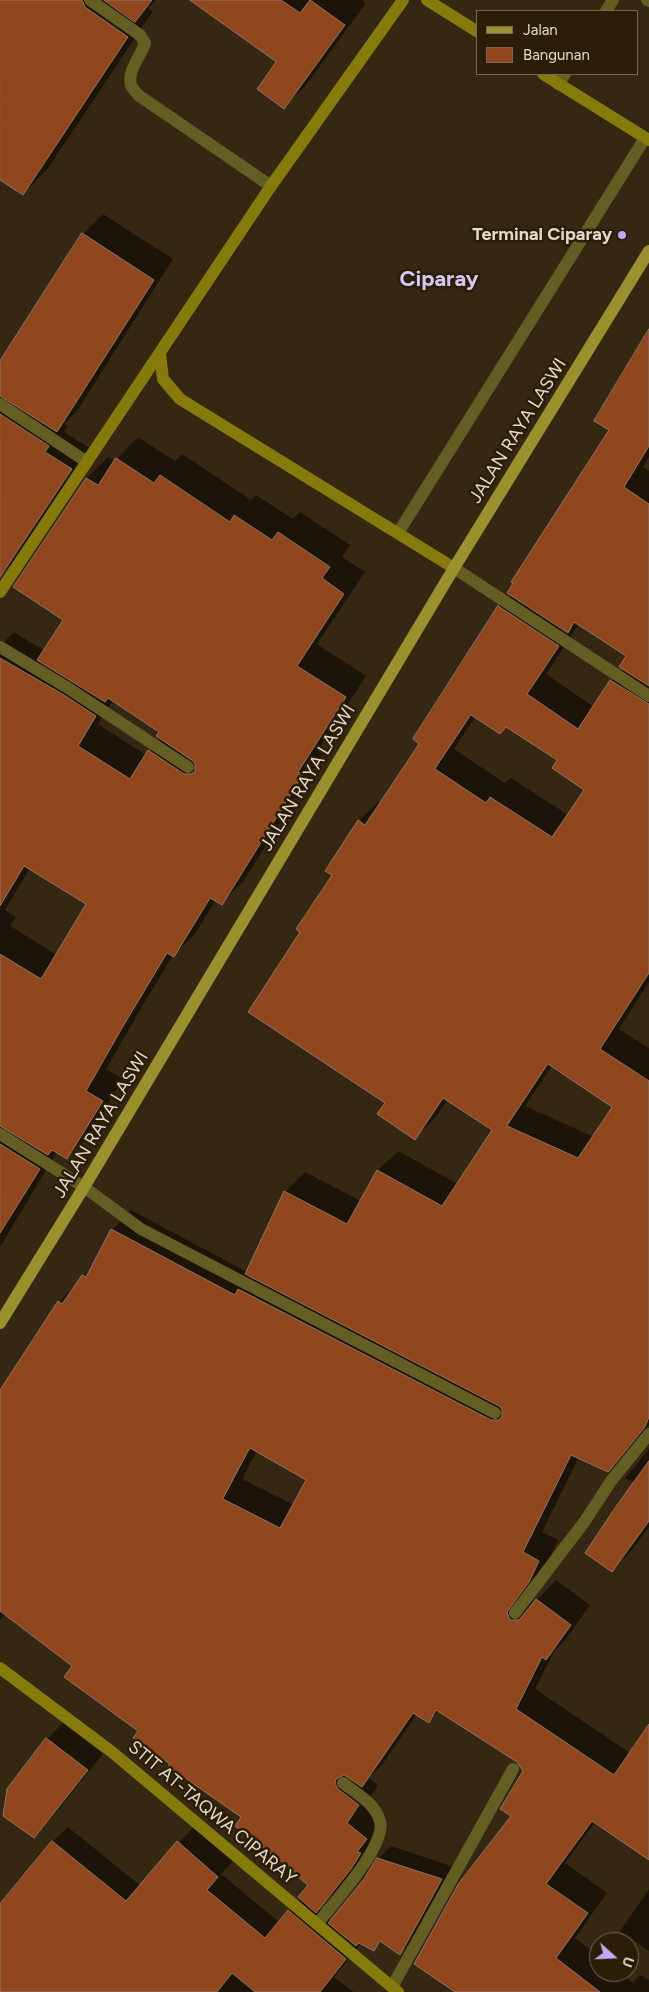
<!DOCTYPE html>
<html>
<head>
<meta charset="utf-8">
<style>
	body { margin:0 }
	#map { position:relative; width:649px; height:1992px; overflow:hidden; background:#352712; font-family:Figtree,sans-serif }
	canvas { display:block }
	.legend { position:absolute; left:476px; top:10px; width:162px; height:65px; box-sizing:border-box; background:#2b1d08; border:1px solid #756857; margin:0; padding:6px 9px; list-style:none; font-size:15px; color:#e3d9cd }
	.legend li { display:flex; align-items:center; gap:10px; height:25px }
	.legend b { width:25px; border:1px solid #756857 }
	.north { position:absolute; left:589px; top:1932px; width:50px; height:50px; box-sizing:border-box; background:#2b1d08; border:1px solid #756857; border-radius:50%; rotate:110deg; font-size:14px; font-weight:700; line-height:20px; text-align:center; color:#e3d9cd }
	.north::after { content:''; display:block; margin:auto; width:18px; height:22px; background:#bea9f5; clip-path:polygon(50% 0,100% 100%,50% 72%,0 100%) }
</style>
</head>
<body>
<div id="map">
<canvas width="649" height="1992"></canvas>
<ul class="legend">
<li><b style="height:6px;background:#9b902e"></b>Jalan</li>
<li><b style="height:14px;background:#90471d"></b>Bangunan</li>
</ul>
<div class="north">U</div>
</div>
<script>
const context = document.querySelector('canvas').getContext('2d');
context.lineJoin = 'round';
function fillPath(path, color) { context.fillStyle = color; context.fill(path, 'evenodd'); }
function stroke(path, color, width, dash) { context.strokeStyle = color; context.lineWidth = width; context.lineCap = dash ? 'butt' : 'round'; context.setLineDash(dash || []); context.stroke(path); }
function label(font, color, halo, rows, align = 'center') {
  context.font = font + ' Figtree,sans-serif'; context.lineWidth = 5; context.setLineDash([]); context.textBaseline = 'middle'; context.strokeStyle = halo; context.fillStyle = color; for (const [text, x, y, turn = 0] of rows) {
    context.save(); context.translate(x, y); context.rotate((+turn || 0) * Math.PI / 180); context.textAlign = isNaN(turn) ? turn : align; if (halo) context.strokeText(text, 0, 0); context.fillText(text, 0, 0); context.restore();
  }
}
fillPath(new Path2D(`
	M0,0h156l-8,8 5,3 -105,157 -25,26 -23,-16z
	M192,0h170l4,3 -60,82 -22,22 -6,-45z
	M103,214l70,45 -96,152 -13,13 4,2 -4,6 27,17 -72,108 -19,19v-212l83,-130z
	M649,331v126l-6,10 6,4v511l-30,47 30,19v377l-41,45 -29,-13 -37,75 16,8 -28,60 6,1 20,-21 34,25 -24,34 -11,11 -20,39 95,64 19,-27v133l-54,-37 -30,41 42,30 -32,45 24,18v16h20l14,11 7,-8 9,5v12h-191l55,-176 12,-45 -7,-10 -79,-51 -10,11 -12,-7 -35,51 -13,13 9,7 -12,18 20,15 -10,14 -6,16 -34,43 -18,17 14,12 33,-40 13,-21 13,-13 63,21 -41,74 -13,12 -18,-12 -8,9 -13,-7 -27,34 20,15h-354v-86l52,-64 16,-15 73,59 52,-59 40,34 -12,13 58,48 22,-24 9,-14 -67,-68 -72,-52 -97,-99 -68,-51 -6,6v-228l59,-90 33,-35 20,-37 19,-20 116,62 38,-80 20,-20 56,29 17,-31 20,-19 60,33 35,-55 -45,-30 -13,19 -20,20 -28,-35 -85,-171 32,-57 25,-54 20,-20 2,2 40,-59 78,-137 13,-12 99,-165zM576,622l52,33 -4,13 -13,13 -17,26 -48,-33 32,-48 -4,-2zM475,717l25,16 7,-7 52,34 26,29 -17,26 -57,-37 -6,5 -51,-34zM552,1066l62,40 -20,31 -69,-31zM257,1451l51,29 -14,25 -52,-26z
	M138,437l37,24 7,-7 69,46 5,-5 37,24 7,-7 50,33 -8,12 23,15 -48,72 49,32 -48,74 5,3 -80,129 -22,21 -5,-3 -21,34 -22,21 -30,50 -37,64 17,10 -35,58 -21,21 -10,-6 -57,95v-601l14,-14 31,19 19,-31 -49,-33 72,-109 21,-21 7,4zM113,700l48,31v7l-15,17 -48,-31zM30,868l58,35 -31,52 -47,-29 6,-9 -11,-7z
	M649,1449v78l-17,23 -20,20 23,-87 -10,-5z
	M63,1723l40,31 -53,66 -16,16 13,-97z
	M649,1889v62l-29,-20z`), '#0007');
const building = new Path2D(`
	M0,0h82l3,7 43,30 -105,158 -23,-15z
	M104,0h48l-17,22z
	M190,0h91l19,13 10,-13 35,25 -61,84 -27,-20 19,-27z
	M82,233l72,47 -97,152 -57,-36v-35z
	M649,329v117l-25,41 25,17v182l-30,-19 7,-11 -52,-34 -6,11 -61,-40 6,-10 -2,-1 98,-152 -15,-9z
	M0,414l49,32 -4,6 27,17 -72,108z
	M116,458l38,25 6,-8 70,47 4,-7 38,25 6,-8 52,35 -8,11 22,16 -47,72 49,31 -48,75 5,3 -81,130 -12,-7 -36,59 -7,-4 -45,75 -36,63 17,10 -36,58 -15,-9 -4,5 -48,-29v-172l41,25 45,-75 -62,-38 -24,40v-248l64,37 32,21 -18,30 52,33 18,-29 36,24h7l4,-3v-7l-2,-3 -37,-25 3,-4 -51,-34 -3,4 -68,-42 26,-40 -50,-33 73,-109 12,7z
	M498,606l61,40 -32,48 51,35 32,-49 39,24v269l-49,76 49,32v336l-4,10 -37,45 -37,-17 -48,97 16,9 -10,21 -22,30 3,8h9l17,-21 35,26 -25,35 -4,-3 -26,52 98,66 35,-51v136l-57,-39 -46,63 42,29 -32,45 44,34h-145l-41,-28 45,-81 52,-67 -11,-7 23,-38 -6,-9 -81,-52 -7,13 -16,-10 -51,74 -18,-12 -8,4 -1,4 3,6 21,16 -12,18 20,16 -10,13 4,1 -10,16 -35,44 -18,-16 10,-12 -15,-12 1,-2 -59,-45 6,-9 -73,-51 2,-2 -37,-26 5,-7 -74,-54 8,-11 -72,-55v-221l58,-89 4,3 20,-29 4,2 25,-48 124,66 3,-6 253,131h8l3,-4v-7l-3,-3 -254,-132 39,-83 63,33 30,-54 65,36 50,-76 -49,-32 -28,42 -38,-26 8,-11 -137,-91 52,-80 -4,-3 36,-54 -7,-4 33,-51 7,5 54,-81 -6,-5zM471,715l29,19 6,-7 51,33 -5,8 32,22 -32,47 -62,-40 -4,6 -51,-34zM548,1064l64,43 -34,51 -71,-32zM250,1448l56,32 -26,48 -57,-29z
	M0,1144l40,25 -40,64z
	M649,1461v60l-37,51 -27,-19 30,-45z
	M46,1738l42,32 -54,68 -31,-22 4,-27z
	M52,1841l74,60 51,-60 41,36 -11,13 58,48 23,-28 58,49 -26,33h-65l-23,-19 -15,19h-217v-88z
	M377,1858l65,21 -42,76 -20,-14 -6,10 -15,-8 -3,3 -28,-23 36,-44z`);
fillPath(building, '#90471d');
stroke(building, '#8f7466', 1);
stroke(new Path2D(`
	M90,0l50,35 5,8c-4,13 -18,28 -14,42 1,3 5,7 7,10l133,91
	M647,0l2,1
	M606,11l7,-11
	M558,84l7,-10
	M398,533l247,-395`), '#645e25', 12);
stroke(new Path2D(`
	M0,404l87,58
	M454,568l195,128
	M0,647l68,41 120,79
	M0,1134l84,53 57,42 354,184
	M515,1613l70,-92 26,-40 38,-47
	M317,1924c16,-20 70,-79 63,-103 -5,-18 -23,-27 -37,-38
	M392,1987l121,-218`), '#645e25', 12);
stroke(new Path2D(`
	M427,0l51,32
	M543,74l106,66
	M160,354l3,25 17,20 274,169
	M0,592l271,-406 132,-186
	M0,1668l112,84 286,240`), '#857a0b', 12);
stroke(new Path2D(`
	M0,1323l84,-136 370,-619 195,-317`), '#9b902e', 12);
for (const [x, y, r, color] of [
	[622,235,5,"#bea9f5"]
]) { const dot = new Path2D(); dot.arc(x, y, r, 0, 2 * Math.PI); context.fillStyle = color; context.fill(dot); stroke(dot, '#2b1d08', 2); }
label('bold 18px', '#e3d9cd', '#2b1d08', [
	["Terminal Ciparay",612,235]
], 'right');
label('18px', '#e3d9cd', '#2b1d08', [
	["JALAN RAYA LASWI",518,431,-58],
	["JALAN RAYA LASWI",308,778,-59],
	["JALAN RAYA LASWI",101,1125,-59],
	["STIT AT-TAQWA CIPARAY",212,1813,40]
]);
label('bold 22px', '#d3c9f4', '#2b1d08', [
	["Ciparay",439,280]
]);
</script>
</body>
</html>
